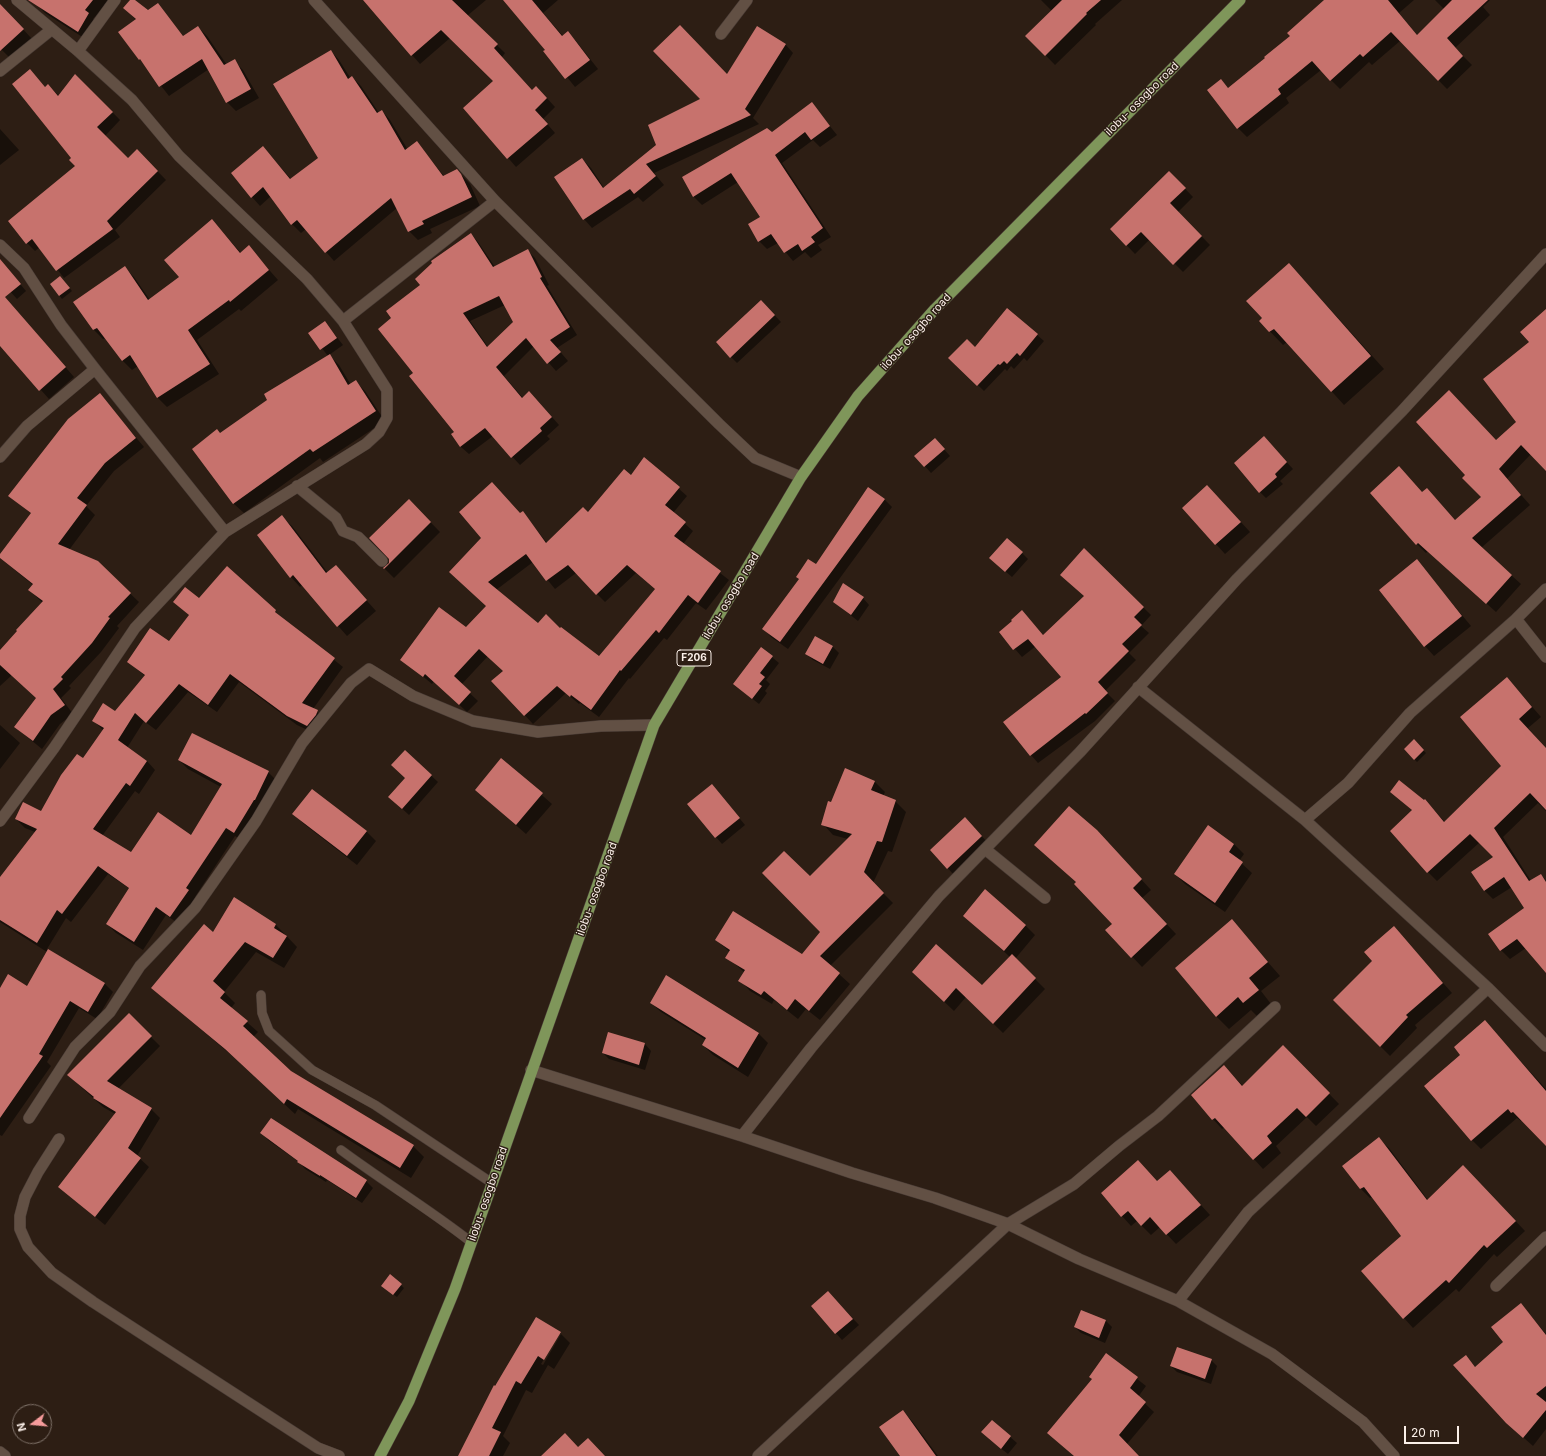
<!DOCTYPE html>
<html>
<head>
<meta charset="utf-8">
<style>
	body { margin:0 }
	#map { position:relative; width:1546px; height:1456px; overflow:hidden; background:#2d1e14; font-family:Inter,sans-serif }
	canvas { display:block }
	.north { position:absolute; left:12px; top:1404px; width:40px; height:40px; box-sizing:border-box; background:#2d1e14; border:1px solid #7f7269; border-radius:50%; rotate:254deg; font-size:11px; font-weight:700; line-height:16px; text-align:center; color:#fbf0e9 }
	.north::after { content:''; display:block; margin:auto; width:14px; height:18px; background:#f59b9b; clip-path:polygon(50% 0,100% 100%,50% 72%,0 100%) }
	.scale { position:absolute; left:1404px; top:1426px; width:55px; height:18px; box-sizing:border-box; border:2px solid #fbf0e9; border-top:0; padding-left:5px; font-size:12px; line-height:14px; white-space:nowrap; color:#fbf0e9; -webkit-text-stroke:3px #2d1e14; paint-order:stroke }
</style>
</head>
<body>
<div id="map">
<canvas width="1546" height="1456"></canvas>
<div class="north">N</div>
<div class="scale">20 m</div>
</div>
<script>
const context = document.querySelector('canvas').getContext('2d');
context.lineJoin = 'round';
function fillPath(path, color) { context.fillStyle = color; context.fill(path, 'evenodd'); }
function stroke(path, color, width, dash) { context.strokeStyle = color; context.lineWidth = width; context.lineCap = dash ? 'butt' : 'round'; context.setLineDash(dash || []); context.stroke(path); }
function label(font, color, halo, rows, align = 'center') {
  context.font = font + ' Inter,sans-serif'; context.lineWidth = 3; context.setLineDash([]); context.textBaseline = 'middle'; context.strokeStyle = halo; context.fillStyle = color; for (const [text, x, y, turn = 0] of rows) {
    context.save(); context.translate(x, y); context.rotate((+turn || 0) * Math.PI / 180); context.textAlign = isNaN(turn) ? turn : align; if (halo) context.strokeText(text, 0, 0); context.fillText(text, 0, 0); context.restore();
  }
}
fillPath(new Path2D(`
	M42,0h67l-16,19 4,3 -10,18 -42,-27 -8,-8z
	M131,0l17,11 10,-7 26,33 14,-10 9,9 20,29 7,-4 9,9 16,28 -23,13 -9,-9 -18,-33 -40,27 -29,-37 -4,-39 -11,-12z
	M364,0h122l-19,16 38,37 -3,4 31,34 12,5 10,11 -12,12 12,14 -39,34 -51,-59 30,-27 -45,-43 -30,26z
	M505,0h53l-15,13 20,23 5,-3 8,8 22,28 -23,18z
	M1041,0h81l-27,24 1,1 -41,40 -28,-29 25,-25z
	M1325,0h89l-15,13 18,22 27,-26 -9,-9h55l-7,7 7,8 -35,33 17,17 -25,24 -47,-48 -28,24 -3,-3 -29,27 -19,-19 -35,28 3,5 -42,34 -9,-9 -17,-48 8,9 62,-53z
	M0,4l32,35 -21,20 -11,-11z
	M785,44l8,9 -40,65 6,6 -105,49 10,12 -21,17 -5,-5 -46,31 -8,-9 -28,-42 26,-18 9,9 13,20 54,-43 43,-46 27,-23z
	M331,51l8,9 12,19 1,-2 9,9 18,27 3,-2 8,9 18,30 9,-7 27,33 13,-6 13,14 10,22 -50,23 2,4 -14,7 -9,-9 -12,-23 -63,53 -28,-32 -5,4 -9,-9 -21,-28 -11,10 -8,-9 19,-41 20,23 28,-21z
	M30,70l15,17 3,-2 11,11 17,-21 44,45 -15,16 23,23 9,-9 29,30 -51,50 5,7 -56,41 -24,-31 -5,4 -8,-8 49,-77z
	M812,104l25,31 -17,12 -7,-7 -31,23 49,74 -13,8 4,5 -11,8 -6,-6 -12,9 -15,-18 -11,6 -8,-8 2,-24 -23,-35 -36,23 -8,-8 -11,-19 89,-45z
	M0,129l19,21 -19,15z
	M1169,172l24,25 -15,15 32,33 -27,27 -33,-33 -15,15 -24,-25z
	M212,220l29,33 8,-6 29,33 -37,31 -2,-2 -42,31 22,34 -52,33 -9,-9 -20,-32 -6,4 -10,-10 -16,-22 -3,1 -9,-9 -19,-28 50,-34 9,9 16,23 31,-22z
	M471,234l7,8 17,25 32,-17 8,8 14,27 -2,1 30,49 -20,13 11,13 -12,10 -22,-25 -30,30 19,22 14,2 22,25 -12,11 3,3 -30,26 -27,-29 -24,18 -8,-7 -9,-12 4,-3 -42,-59 -21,-55 28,-33zM505,305l9,17 -26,25 -18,-26z
	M0,260l26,31 -9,8 -17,-19z
	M60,277l12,14 -10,8 -11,-15z
	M1302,278l82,91 -40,36 -57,-63 -4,3 -23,-24z
	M761,301l20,21 -44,41 -20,-20z
	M0,302l14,6 60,69 -25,22 -49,-55z
	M1007,309l37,32 -17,20 -3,-3 -10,11 -3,-3 -4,5 -2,-2 -21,22 -34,-33 25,-10z
	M1546,310v159l-15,-15 -24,25 23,26 -49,43 40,36 -25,28 -68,-61 -2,2 -9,-9 6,-51 13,5 20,23 27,-24 13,-56 22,-19 12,-80z
	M325,322l18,23 -14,10 10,10 12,20 5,-3 9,9 20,30 -62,41 -3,-4 -76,55 -10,-9 -41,-55 28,-15 107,-78 -18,-23z
	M100,395l44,52 -30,24 -28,35 9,9 -26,35 28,12 42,40 -22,24 2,2 -18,24 -32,34 2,2 -10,10 12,16 -13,10 -18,25 -27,-22 22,-29 -25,-23 -12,11v-35l43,-48 -14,-13 4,-5 -33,-27 32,-44 -23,-18z
	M1270,444l23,25 -13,12 3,3 -17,14 -6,-6z
	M941,446l9,10 -19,17 -15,-17z
	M644,458l43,38 -14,17 20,18 -10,13 46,36 -23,30 -10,-7 -29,37 -3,-2 -34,41 -1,-1 -30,39 -19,-14 -1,1 -13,-11 -33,31 -40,-43 11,-10 -16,-15 -27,29 17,16 -11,11 -33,-31 -2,3 -30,-25 65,-30 20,-23 -28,-26 61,-66 2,-1 8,8 17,22 41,-29 43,-37zM533,562l22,27 21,-16 29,29 31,-29 19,16 -56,69 -39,-28 -22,-6 -42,-34z
	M1217,496l33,36 -25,22 -42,-46z
	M884,499l8,8 -104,142 -17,-12 -7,-8z
	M409,500l31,32 -46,46 -10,-10 4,-2z
	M282,517l10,9 36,47 8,-7 40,45 -29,25 -45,-51 -2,2 -9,-10z
	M1084,549l67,66 -10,11 8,7 -20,20 7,7 -31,31 10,10 -20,20 -57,42 -7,-8 31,-78 -26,-31 -14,11 -22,-25 29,-13 15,17 41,-40z
	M1022,553l6,6 -16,18 -15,-13z
	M1417,561l54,65 -37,30 -9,-10z
	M227,567l57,53 59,47 -30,42 13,11 -10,14 -19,-9 -58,-43 -22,30 -29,-20 -32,38 -12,-9 -17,27 20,13 8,9 -16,24 -4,-3 -33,45 29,18 61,-17 29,-50 -33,-18 -9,-9 89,12 9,9 -34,60 -8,-5 -40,61 2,2 -18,25 -13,-9 -23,35 -27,-17 -9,-9 23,-35 -22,-15 -37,48 -5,-4 -19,31 58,35 8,8 -16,27 -18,-11 -32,54 4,4 -49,70 -2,-1v-145l27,-3 20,-35 -47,-30v-41l35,-49 -10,-4 -9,-9 25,-7 42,-52 20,-30 -9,-9 21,-9 30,-36 -17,-14 41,-20 21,-26 -16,-14 25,-3z
	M863,598l6,7 -11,16 -24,-19z
	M832,646l7,7 -9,16 -17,-9 -7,-6z
	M761,648l18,15 -13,17 4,4 -5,7 2,2 -8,11 -25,-20z
	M1507,678l34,39 -13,11 18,21v62l-8,-8 -35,34 28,44 10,-6 5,5v91l-20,-23 -16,11 -9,-9 24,-41 -13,-22 -19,12 -9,-9 10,-33 -14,-15 -43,39 -9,-9 -15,-61 -22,-20 43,19 11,12 57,-56z
	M0,725l20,18 -20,26z
	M1414,741l12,12 -9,9 -12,-13z
	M405,751l33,31 -29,33 -13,-12 10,-24z
	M502,760l50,44 -26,30 -50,-44z
	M875,782l10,10 -2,4 12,5 11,11 -14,40 -4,-1 -15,32 20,20 -63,63 20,18 -30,36 -14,-11 -8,10 -24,-19 -2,4 -22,-13 -10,-11 4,-8 -17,-15 3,-5 -14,-12 86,15 19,-23 -11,-54 38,-39 -15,-4 -10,-11 9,-20z
	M712,785l33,40 -23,19 -6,-7z
	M294,814l72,17 10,10 -19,24 -53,-41z
	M965,818l23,25 -34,32 -23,-25z
	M1208,827l26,17 10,10 -5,7 13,12 -27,39 -40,-28 -10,-10z
	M1106,841l45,49 -9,8 34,36 -34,33 -35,-37 7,-6 -37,-42z
	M964,915l61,10 10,10 -20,24 30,30 -42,44 -37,-36 -12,14 -41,-39 69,14 28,-29z
	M1232,921l48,55 -19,15 10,13 -14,12 -6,-6 -22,19 -13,-13z
	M276,925l21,22 -13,21 -28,-16 -32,40 11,11 -4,5 27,24 -5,5 38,35 122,74 11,11 -13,21 -113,-69 -3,5 -59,-55 -84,-71 61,-55z
	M1403,938l49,55 -37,32 2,3 -27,28 -56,-56 39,-39z
	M667,977l92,57 9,9 -20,34 -35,-22 -10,-10 3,-5 -45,-28 -10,-9z
	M129,1015l31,31 -42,43 33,20 9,9 -23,38 12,11 -44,58 -46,-38 56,-73 -12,-7 -35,-32z
	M1485,1022l61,67v56l-24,-25 -1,1 -4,-3 -36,31 -9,-9 -10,-85z
	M609,1033l36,11 6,7 -6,19 -36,-11 -6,-6z
	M1283,1047l56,57 -23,22 -9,-9 -31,29 5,7 -18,16 -38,-42 -3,2 -9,-10 11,-53 19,20z
	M272,1119l94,62 7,7 -11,15 -35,-23 -1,2 -21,-13 -6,-7 -31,-22 -6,-7z
	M1379,1139l10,9 39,52 45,-24 52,55 -28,26 -3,-3 -35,38 -3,-3 -43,39 -9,-10 -1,-82 -30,-39 -3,1 -9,-9 -18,-23z
	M1179,1181l31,34 -34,29 -16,-17 -9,8 -14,-14 -6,5 -9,-10 35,-34z
	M391,1276l13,12 -7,9 -12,-9z
	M828,1292l31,33 -17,15 -30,-34z
	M1521,1304l25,30v95l-13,17 -27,-24 -40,-66 10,12 28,-26z
	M537,1319l23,14 10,10 -16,26 -6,-4 -16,28 -6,-3 -23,46 7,7 -7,13h-44l35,-69zM559,1334h2l-18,31 -2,-1z
	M1106,1321l6,6 -7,16 -24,-10 -6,-6z
	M1107,1355l39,31 -8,11 16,15 -27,32 11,12h-64l19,-76z
	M1211,1360l6,6 -6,18 -34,-12 -6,-6z
	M903,1411l9,10 26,35h-37z
	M992,1421l25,22 -9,11 -19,-15z`), '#0007');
fillPath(new Path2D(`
	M28,0h65l-8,10 4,3 -11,19z
	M130,0h5l13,10 10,-7 25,33 15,-10 26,39 11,-6 16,30 -25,14 -24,-44 -43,28 -19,-28 -1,1 -21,-28 18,-13 -13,-11z
	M363,0h89l46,44 -4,4 38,42 4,-4 11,12 -12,12 13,14 -41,35 -44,-51 30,-27 -52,-51 -30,26z
	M503,0h29l30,36 6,-5 22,29 -25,19 -22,-28 2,-1z
	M1062,0h39l-15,13 1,1 -42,42 -20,-20z
	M1324,0h64l29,35 35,-35h36l-41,38 16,18 -25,25 -47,-49 -28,25 -3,-3 -30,27 -18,-20 -34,28 3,5 -44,35 -30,-39 14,-11 7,9 37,-30 -1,-1 26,-21 -3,-3z
	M0,4l24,25 -24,22z
	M680,25l47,49 30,-48 29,18 -41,65 6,6 -105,49 10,12 -22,18 -4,-5 -47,31 -29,-43 28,-19 21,30 53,-43 -8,-20 52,-26 -47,-48z
	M331,50l17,29 4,-3 25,37 5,-3 23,40 12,-9 26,35 14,-7 4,5 11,23 -50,24 2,3 -16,8 -17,-34 -66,55 -28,-33 -6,5 -28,-38 -12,11 -20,-25 32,-27 27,33 28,-21 -45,-74z
	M30,69l15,18 3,-3 10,12 17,-22 38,38 -16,15 31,31 9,-9 21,22 -51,50 6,8 -57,42 -24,-32 -6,5 -18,-23 67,-55 -6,-6 2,-2 -59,-74z
	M812,102l18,24 -19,14 -6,-8 -30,23 48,73 -12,9 4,5 -13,9 -4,-7 -14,9 -13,-19 -13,8 -10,-18 12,-7 -29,-44 -38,24 -11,-20 85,-49 5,4z
	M1169,171l17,17 -16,15 32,33 -29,29 -32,-33 -15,14 -16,-17z
	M212,219l28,34 9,-8 20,25 -39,32 -1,-2 -41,30 22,34 -53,34 -27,-43 -8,6 -25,-33 -4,2 -20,-28 52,-36 23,34 31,-23 -15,-17z
	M471,233l22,34 35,-18 14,28 -2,1 30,49 -20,13 11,12 -14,12 -21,-26 -30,29 26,31 7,-7 23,26 -12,11 2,3 -31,27 -26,-30 -25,19 -9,-13 3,-2 -45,-56 4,-3 -35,-44 13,-11 -5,-7 34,-26 -5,-6 17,-16 -1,-2zM499,296l14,26 -26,25 -24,-34z
	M0,259l21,25 -16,13 61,70 -27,24 -39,-45z
	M1289,263l82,93 -40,36 -57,-63 -5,3 -10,-11 3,-3 -16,-17z
	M60,276l10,12 -11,8 -9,-12z
	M761,300l14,15 -45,43 -14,-16z
	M1007,308l31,26 -18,22 -3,-3 -10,11 -3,-3 -4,4 -2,-1 -21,22 -29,-28 19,-19 8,8z
	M1546,309v162l-25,-26 -22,24 22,26 -49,43 40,37 -26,29 -68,-61 -2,2 -46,-52 29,-27 23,26 5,-4 28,32 26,-23 -19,-19 3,-3 -49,-53 33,-32 47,50 20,-18 -33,-43 46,-37 -9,-10z
	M325,321l12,17 -17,12 -12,-17z
	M330,354l18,31 8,-5 20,31 -63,41 -3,-3 -77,55 -41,-55 25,-20 3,4 47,-33 -3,-6z
	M100,393l36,45 -31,25 -28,35 10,7 -29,39 40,17 33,32 -23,24 2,1 -18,25 -31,34 2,2 -10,10 12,16 -14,10 -18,26 -19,-14 22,-29 -36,-33v-15l17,-19 -1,-1 27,-29 -15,-11 5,-6 -33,-26v-4l31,-41 -23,-17 60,-77z
	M1264,436l23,26 -12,12 2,3 -18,16 -25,-30z
	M935,438l10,11 -21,18 -10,-11z
	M644,457l36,30 -15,18 21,17 -12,14 47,35 -23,32 -10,-8 -29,38 -3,-3 -35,41 -1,-1 -29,40 -20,-15 -1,2 -13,-11 -33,30 -33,-35 12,-10 -24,-22 -25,27 17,16 -12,13 -34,-31 -2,3 -23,-17 39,-53 27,20 20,-21 -37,-34 32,-34 -22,-26 33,-30 28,31 3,-2 23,32 37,-36 5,5 36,-43 7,6zM526,554l20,27 22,-16 28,30 31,-30 28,24 -56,67 -38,-29 -1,1 -14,-14 -8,9 -50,-41z
	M1207,485l34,37 -26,23 -33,-37z
	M868,487l17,12 -105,143 -18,-13 37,-50 -3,-2 12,-18 8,5z
	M409,499l22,23 -47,47 -1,-1 6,-5v-4l-20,-21z
	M282,515l44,58 10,-8 31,35 -30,27 -44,-52 -3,3 -33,-43z
	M1007,538l16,14 -18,20 -16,-14z
	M1084,548l60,59 -10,10 8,8 -20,19 7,7 -31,31 10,11 -22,21 -1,-1 -55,43 -27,-34 58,-45 -33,-38 -15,11 -14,-18 13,-11 -1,-1 11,-10 21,25 41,-39 -24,-21z
	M1417,559l45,57 -38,31 -45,-57z
	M227,566l49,44 -1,2 60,46 -33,45 16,7 -2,5 -9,11 -20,-10 -57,-42 -22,31 -29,-21 -33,39 -11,-10 -17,27 29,21 -17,25 -4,-3 -33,46 38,23 27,-40 33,23 31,-51 -44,-24 14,-27 77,38 -14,29h-1l-20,33 -8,-5 -40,60 3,2 -19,27 -14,-10 -22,35 -28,-18 23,-36 -31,-22 -36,48 -5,-4 -20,33 -37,-23v-43l37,-48 -22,-10 8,-17 18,9 20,-36 16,-21 6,4 21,-30 -12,-7 11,-18 12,8 30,-36 -18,-13 23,-34 19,13 20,-26 -16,-13 12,-15 14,11z
	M843,583l21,14 -13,18 -18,-13z
	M815,636l18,10 -10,18 -18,-10z
	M761,647l12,9 -13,17 5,4 -6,7 3,2 -10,13 -19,-15z
	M1507,677l25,30 -13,12 27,29v62l-16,-17 -36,35 35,53 12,-7 5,8v91l-29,-34 -17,12 -12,-17 36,-26 -20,-31 -20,14 -13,-19 22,-15 -23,-23 -43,39 -37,-42 22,-21 -22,-18 9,-12 25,20 1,-1 19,23 57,-56 -41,-49z
	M1414,739l10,11 -10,10 -10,-11z
	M405,750l27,25 -30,34 -14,-12 17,-19 -14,-13z
	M501,758l42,35 -27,32 -41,-35z
	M845,768l30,13 -4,9 25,10 -14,42 -5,-1 -13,31 20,21 -64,63 20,17 -31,38 -14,-12 -8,11 -23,-19 -3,4 -23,-14 7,-11 -20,-12 5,-8 -15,-10 18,-29 69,43 18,-22 -58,-59 22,-22 26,25 42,-42 -31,-9 7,-24 3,1z
	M712,784l28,34 -25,20 -28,-34z
	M312,789l55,42 -20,25 -55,-42z
	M1069,806l28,24 45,49 -9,9 34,36 -36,34 -26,-28 7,-6 -38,-40 2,-2 -42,-37z
	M965,817l17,19 -35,33 -17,-19z
	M1208,825l26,19 -5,8 14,10 -28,41 -41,-29z
	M985,889l41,36 -22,26 -41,-35z
	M234,897l42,27 -2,4 13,8 -14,22 -28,-16 -32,39 12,11 -5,6 28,23 -5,5 48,45 123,74 -14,23 -113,-69 -3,5 -59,-55 -74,-61 53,-64 9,8z
	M1232,919l36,43 -19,16 10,12 -16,13 -5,-6 -22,20 -41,-49z
	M1394,926l49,57 -37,32 2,2 -28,30 -47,-47 39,-39 -8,-9z
	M936,944l46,41 30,-31 24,24 -43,46 -37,-36 -12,14 -32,-30z
	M48,949l57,34 -17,29 -18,-11 -31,53 4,2 -43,62v-130l8,-14 19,12z
	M666,975l93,58 -21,35 -36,-23 4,-7 -56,-35z
	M129,1013l23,23 -45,45 45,27 -24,40 13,10 -46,59 -37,-30 58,-75 -23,-14 1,-1 -27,-22z
	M1485,1020l61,71v55l-33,-34 -2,1 -3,-4 -37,32 -47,-55 36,-31 -6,-8z
	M608,1032l37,11 -6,22 -37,-12z
	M1283,1045l47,48 -24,24 -9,-9 -30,28 5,7 -19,17 -38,-42 -3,2 -21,-25 33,-30 18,21z
	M271,1118l96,62 -11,18 -36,-23v1l-23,-14 1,-1 -38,-28z
	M1379,1137l48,63 36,-35 53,56 -29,27 -3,-3 -35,38 -3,-3 -43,39 -42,-48 40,-35 -37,-49 -4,2 -18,-23z
	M1138,1160l19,21 13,-11 31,35 -35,30 -16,-18 -9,9 -13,-15 -7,6 -20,-24z
	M390,1274l12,10 -9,11 -12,-9z
	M828,1291l25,28 -18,15 -24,-28z
	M1521,1303l25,32v51l-10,8 10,8v8l-23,28 -17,-15 -53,-58 13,-10 9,12 28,-25 -12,-15z
	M1081,1310l25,10 -7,18 -25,-11z
	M536,1317l25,15 -17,28 -6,-4 -17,28 -5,-3 -24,47 9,4 -12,24h-31l36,-71 1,1z
	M1177,1347l35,12 -7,20 -35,-13z
	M1106,1353l32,24 -8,11 16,14 -27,33 20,21h-65l-27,-23 45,-54 -3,-2z
	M903,1410l33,46h-36l-21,-29z
	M992,1420l19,16 -10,13 -20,-17z
	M565,1433l13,14 10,-9 17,18h-64z`), '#c7726d');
const service = new Path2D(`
	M261,995l1,18 7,18 43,39 63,35 117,78
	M341,1150c43,32 88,59 130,92`);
const minor = new Path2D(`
	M17,0l61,51 54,49 47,56 128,123 36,42
	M314,0l181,201 224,223 36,34 46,19
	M721,34l26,-34
	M78,51l37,-51
	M0,71l51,-41
	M0,245l24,23 37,57 34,44 130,163
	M0,457l27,-31 68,-57
	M297,486l39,32 7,13 15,6 24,24
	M1516,619l30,-30
	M1138,687l167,133 183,168 58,58
	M1305,820l43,-37 62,-70 106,-94 30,38
	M0,821l54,-73 81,-120 90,-96 141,-88 13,-12 8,-14v-28l-44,-69 152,-120
	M985,849l60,49
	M531,1070l211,66 110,37 83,25 73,26 71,35 99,42 94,53 91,68 31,34
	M29,1118l46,-71 35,-35 30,-46 55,-58 61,-87 46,-78 49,-60 18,-14 44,27 60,25 65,11 63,-6 53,-1
	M742,1136l69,-88 128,-152 141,-144 157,-173 165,-168 144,-157
	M59,1139l-21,33 -13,25 -5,19v13l8,18 24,26 41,29 225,146 21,8
	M1496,1286l50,-49
	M1178,1301l70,-89 240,-224
	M0,1452l5,4
	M758,1456l250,-232 66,-40 45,-38 39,-30 117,-109`);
const primary = new Path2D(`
	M380,1456l29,-55 46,-112 199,-564 147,-248 57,-81 77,-87 305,-309`);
stroke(service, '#483b35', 10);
stroke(minor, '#483b35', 12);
stroke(primary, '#483b35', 12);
stroke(service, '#625044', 9);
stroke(minor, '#625044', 11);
stroke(primary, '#7f965a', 11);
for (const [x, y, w] of [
	[694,658,34]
]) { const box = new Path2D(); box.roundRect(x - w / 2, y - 8, w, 16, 3); context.fillStyle = '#2d1e14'; context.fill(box); stroke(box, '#fbf0e9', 1); }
label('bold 10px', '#fbf0e9', null, [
	["F206",694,658]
]);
label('11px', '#fbf0e9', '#2d1e14', [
	["ilobu- osogbo road",1142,99,-45],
	["ilobu- osogbo road",916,332,-48],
	["ilobu- osogbo road",731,596,-59],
	["ilobu- osogbo road",597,889,-70],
	["ilobu- osogbo road",488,1194,-71]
]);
</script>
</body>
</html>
